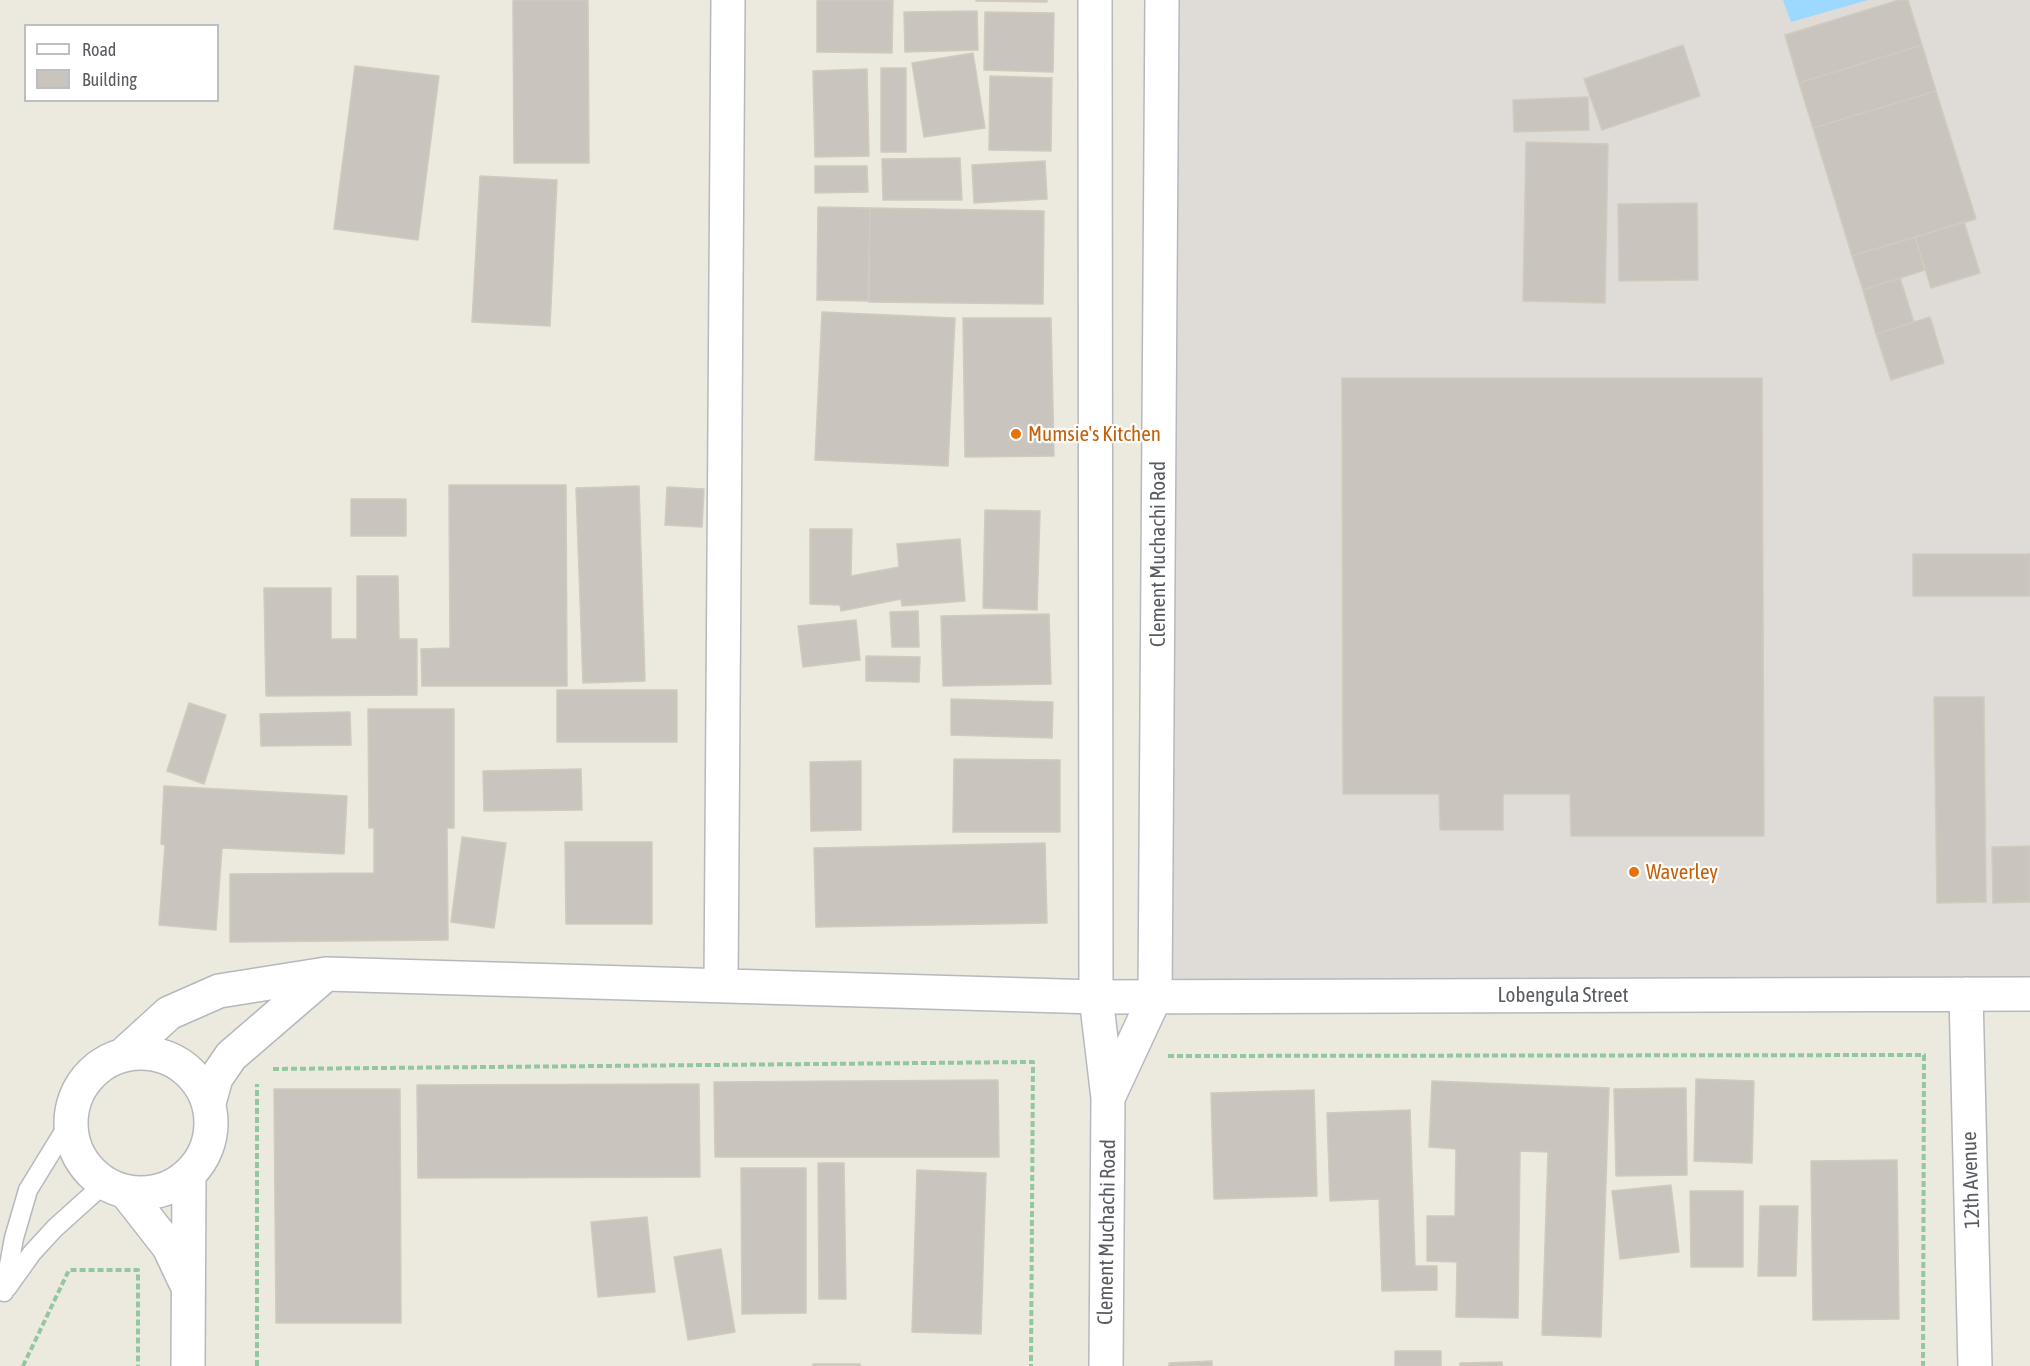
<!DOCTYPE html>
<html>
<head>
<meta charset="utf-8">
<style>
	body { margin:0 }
	#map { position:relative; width:2030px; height:1366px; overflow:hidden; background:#ece9df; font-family:"Asap Condensed",sans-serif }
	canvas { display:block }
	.legend { position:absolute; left:24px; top:24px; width:195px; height:78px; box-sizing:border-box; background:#fff; border:2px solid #bcbec0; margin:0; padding:8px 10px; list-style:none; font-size:18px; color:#585c61 }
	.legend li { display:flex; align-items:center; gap:12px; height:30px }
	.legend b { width:30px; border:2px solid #bcbec0 }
</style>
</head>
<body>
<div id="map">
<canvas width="2030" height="1366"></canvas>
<ul class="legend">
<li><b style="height:8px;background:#fff"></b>Road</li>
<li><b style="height:16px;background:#c9c5be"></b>Building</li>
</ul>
</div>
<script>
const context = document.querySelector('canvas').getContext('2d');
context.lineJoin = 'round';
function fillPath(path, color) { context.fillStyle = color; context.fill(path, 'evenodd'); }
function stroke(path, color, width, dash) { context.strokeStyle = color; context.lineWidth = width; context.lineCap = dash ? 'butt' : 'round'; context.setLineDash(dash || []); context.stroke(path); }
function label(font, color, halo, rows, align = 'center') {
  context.font = font + ' "Asap Condensed",sans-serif'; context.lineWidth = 4.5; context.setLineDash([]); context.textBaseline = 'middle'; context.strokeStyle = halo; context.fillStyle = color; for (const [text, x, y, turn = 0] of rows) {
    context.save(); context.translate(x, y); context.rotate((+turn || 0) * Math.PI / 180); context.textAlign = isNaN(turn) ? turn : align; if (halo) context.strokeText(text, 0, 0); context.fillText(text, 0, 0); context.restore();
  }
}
fillPath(new Path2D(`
	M1167,0h863v987h-863z`), '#dfdcd7');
fillPath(new Path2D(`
	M1783,0h85l-77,22z`), '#9cd8ff');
const building = new Path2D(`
	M513,0h75l1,163h-75z
	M817,0h76l-1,53 -75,-1z
	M976,0h71v2l-71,-1z
	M1899,0h9l14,45 -123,38 -14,-48z
	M977,11l1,39 -73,2 -1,-40z
	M985,12l69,1 -1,59 -69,-2z
	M1683,45l17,51 -98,34 -18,-51z
	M1922,45l14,46 -123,37 -14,-45z
	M973,53l12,75 -61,9 -12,-74z
	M355,66l84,10 -21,164 -84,-11z
	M881,68h25v84h-25z
	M867,69l2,87 -54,1 -2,-86z
	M990,76l62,2 -1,73 -62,-1z
	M1936,91l40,128 -124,37 -39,-128z
	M1588,97l1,33 -75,2 -1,-32z
	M1526,142l82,2 -3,159 -82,-2z
	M960,158l2,42h-79l-1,-41z
	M1045,161l2,38 -73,4 -2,-38z
	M815,166h52l1,26 -53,1z
	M480,176l77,4 -7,146 -78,-4z
	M1697,203l1,77 -79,1 -1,-77z
	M818,207l52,1 -2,93 -51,-1z
	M870,208l174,3 -1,93 -174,-2z
	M1964,222l16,51 -49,15 -16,-51z
	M1915,237l10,33 -62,20 -11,-34z
	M1900,278l14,44 -38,12 -13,-44z
	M822,312l133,6 -7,148 -133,-6z
	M1930,317l14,46 -53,17 -15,-46z
	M963,318h88l3,138 -89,1z
	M1342,378h420l2,458h-193l-1,-42h-67v36h-63l-1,-36h-96z
	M449,485h117l1,201h-145l-1,-37 29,-1z
	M639,486l6,195 -62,2 -7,-195z
	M667,487l37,2 -2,38 -37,-2z
	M351,499h55v37h-55z
	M985,510l55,1 -3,99 -54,-2z
	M810,529h42l-1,47 48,-9 -2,-23 63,-5 5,62 -63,5 -1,-7 -60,12 -1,-6 -30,-1z
	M1913,554h117v42h-117z
	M357,576h41l1,63h18v56l-151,1 -2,-108h67v51h26z
	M918,611l1,36h-27l-2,-35z
	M1049,614l2,70 -108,2 -2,-70z
	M856,620l4,40 -57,7 -5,-41z
	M866,656l54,1 -1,25 -53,-1z
	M557,690h120v52h-120z
	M1934,697h50l2,205 -49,1z
	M951,699l102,3 -1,36 -101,-3z
	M189,703l37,12 -22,69 -37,-13z
	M368,709h86v119h-7l1,112 -218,2v-68l144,-1v-45h-5z
	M350,712l1,33 -90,1 -1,-32z
	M954,759l106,1v72h-107z
	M861,761v69l-50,1 -1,-69z
	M581,769l1,41 -98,1 -1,-40z
	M164,786l183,10 -3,58 -122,-6 -6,82 -57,-5 6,-80 -4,-1z
	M462,837l44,6 -12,85 -43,-6z
	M565,842h87v82h-86z
	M1045,843l2,80 -231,4 -2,-79z
	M2030,846v56l-37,1 -1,-56z
	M1696,1079l58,2 -2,82 -58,-2z
	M998,1080l1,77h-284l-1,-75z
	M1432,1081l177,7 -8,249 -59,-2 6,-183 -28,-1 -2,167 -62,-1 1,-55 -30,-1v-45h28l1,-67 -27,-2z
	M699,1084l1,93 -282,1 -1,-93z
	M1686,1088l1,87 -71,1 -2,-87z
	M274,1089h126l1,234h-125z
	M1314,1090l3,106 -103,3 -3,-106z
	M1410,1110l5,156h22v24l-55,1 -3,-92 -49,2 -3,-88z
	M1897,1160l2,159 -86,1 -2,-159z
	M818,1163h26l2,136h-27z
	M741,1168h65v145l-64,1z
	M917,1170l69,3 -5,161 -69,-2z
	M1671,1185l8,67 -59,7 -8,-68z
	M1690,1191h53v76h-52z
	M1760,1206h38l-2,70h-38z
	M647,1217l8,75 -57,5 -7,-75z
	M721,1249l14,83 -47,8 -14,-83z
	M1395,1351h46v15h-46z
	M1212,1361v5h-43v-3z
	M1502,1362v4h-42v-3z
	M813,1364h47l1,2h-48z`);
fillPath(building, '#c9c5be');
stroke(building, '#d1cabd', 1.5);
const lane = new Path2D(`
	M7,1288l25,-35 23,-25 50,-45
	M4,1292l10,-54 14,-48 43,-70`);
const street = new Path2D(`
	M721,984l7,-984
	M1966,994l9,372
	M71 1123a70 70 0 1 1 140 0a70 70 0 1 1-140 0Z
	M124,1054l45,-41 50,-22 107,-17 770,23 934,-3
	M209,1103l7,-25 15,-22 94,-81
	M126,1192l43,55 16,34
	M188,1366l1,-191`);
const secondary = new Path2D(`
	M1095,0l1,997 12,101 -2,268
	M1108,1098l47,-101 7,-997`);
stroke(lane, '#b5b8bd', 21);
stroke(street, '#b5b8bd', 36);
stroke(secondary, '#b5b9bf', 36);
stroke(new Path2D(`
	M1168,1056l756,-1 -1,311
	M273,1069l760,-7 -2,304
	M23,1366l46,-96h69v96
	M257,1366v-282`), '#92c79f', 4, [6, 3]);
stroke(lane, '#fff', 18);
stroke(street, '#fff', 33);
stroke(secondary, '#fff', 33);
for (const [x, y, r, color] of [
	[1016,434,6,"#e8710a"],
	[1634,872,6,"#e8710a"]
]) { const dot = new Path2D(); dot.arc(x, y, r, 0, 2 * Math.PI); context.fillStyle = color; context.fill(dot); stroke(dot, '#fff', 2); }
label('21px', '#c56008', '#fff', [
	["Mumsie's Kitchen",1028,434],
	["Waverley",1646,872]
], 'left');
label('21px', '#585c61', '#fff', [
	["Clement Muchachi Road",1158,554,-90],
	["Lobengula Street",1563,995],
	["12th Avenue",1971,1180,-92],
	["Clement Muchachi Road",1107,1232,-89]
]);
</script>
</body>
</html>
